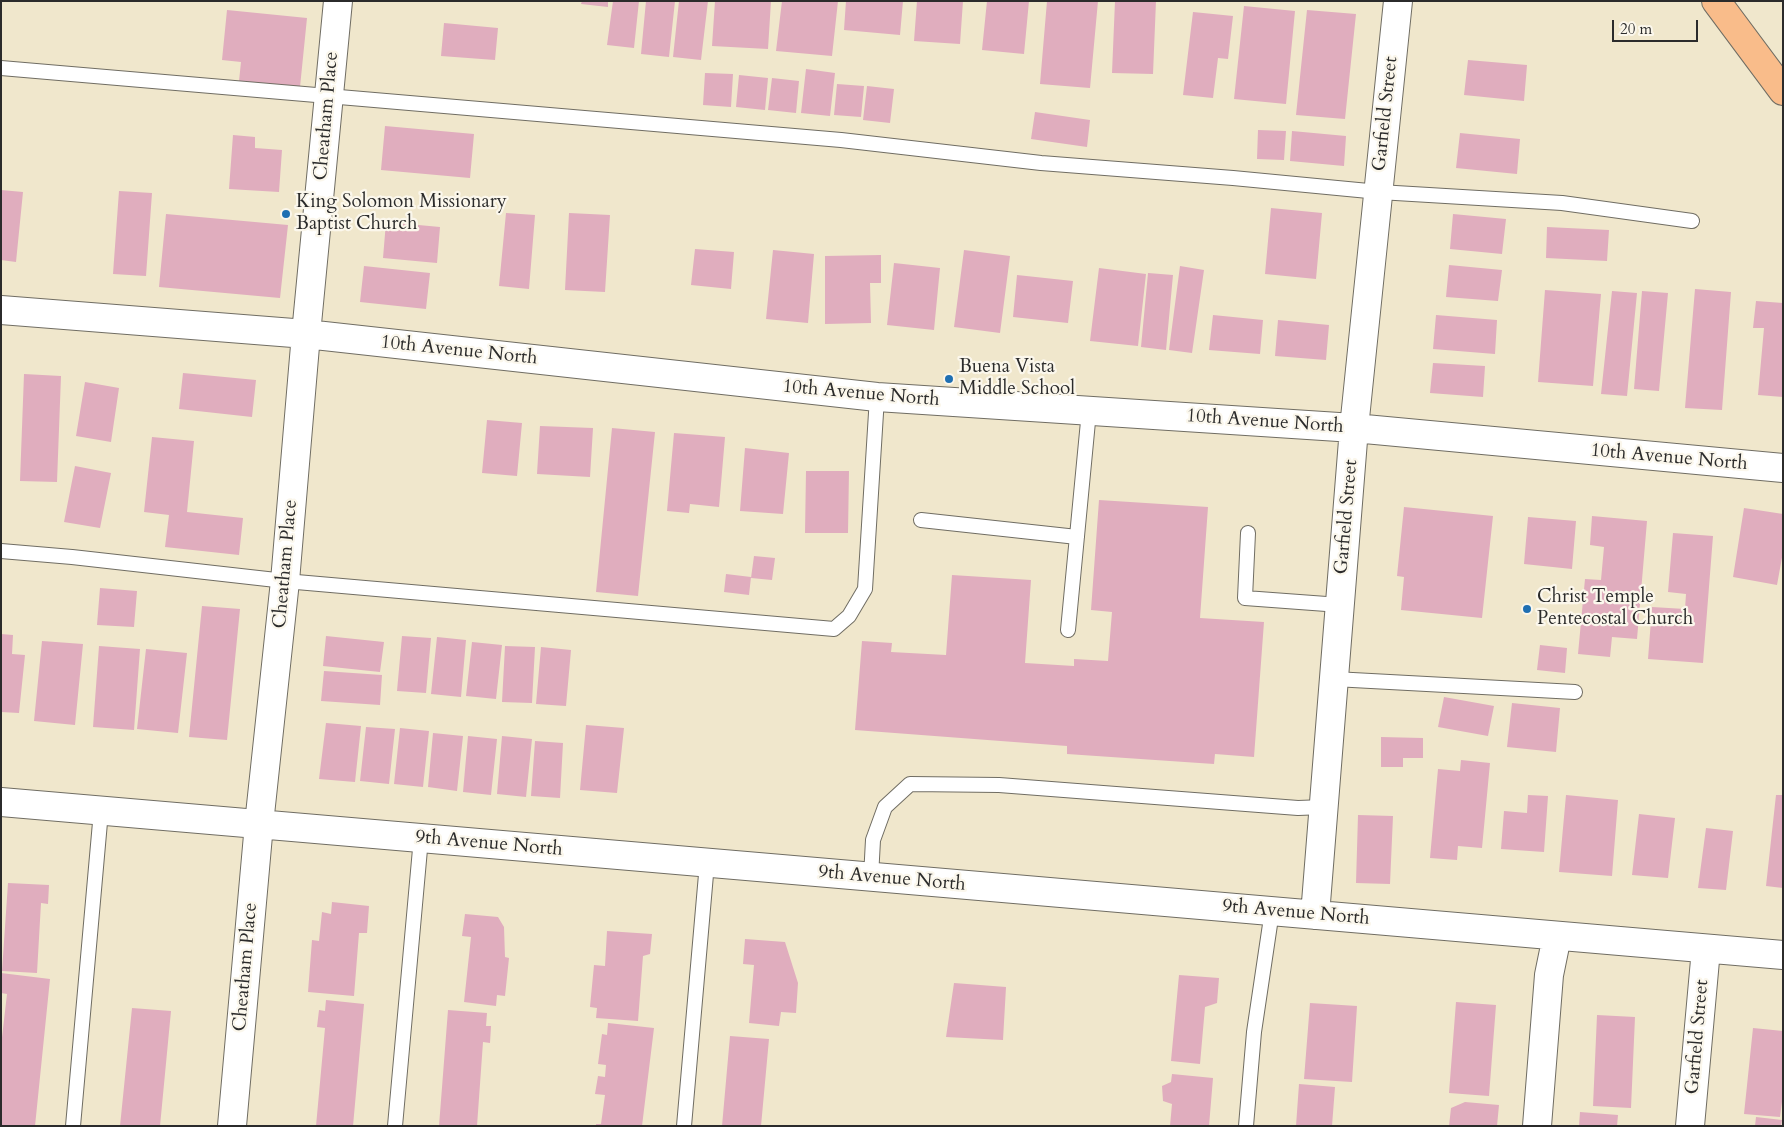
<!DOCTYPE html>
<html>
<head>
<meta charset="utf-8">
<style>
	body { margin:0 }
	#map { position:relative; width:1784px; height:1127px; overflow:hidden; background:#f0e7cc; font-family:Cardo,serif }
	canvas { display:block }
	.frame { position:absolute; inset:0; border:2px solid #2b2b2b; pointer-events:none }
	.scale { position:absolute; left:1612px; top:20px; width:86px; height:22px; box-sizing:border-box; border:2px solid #2b2b2b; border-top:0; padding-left:6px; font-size:15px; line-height:18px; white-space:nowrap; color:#2b2b2b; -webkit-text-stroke:4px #fbf7ec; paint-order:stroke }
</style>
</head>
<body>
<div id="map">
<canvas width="1784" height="1127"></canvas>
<div class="frame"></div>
<div class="scale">20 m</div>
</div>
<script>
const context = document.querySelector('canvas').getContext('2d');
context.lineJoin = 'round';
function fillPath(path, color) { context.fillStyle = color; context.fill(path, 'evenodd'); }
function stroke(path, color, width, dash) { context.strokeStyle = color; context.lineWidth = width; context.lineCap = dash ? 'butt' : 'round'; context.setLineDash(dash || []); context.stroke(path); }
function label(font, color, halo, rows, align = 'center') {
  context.font = font + ' Cardo,serif'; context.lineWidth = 4.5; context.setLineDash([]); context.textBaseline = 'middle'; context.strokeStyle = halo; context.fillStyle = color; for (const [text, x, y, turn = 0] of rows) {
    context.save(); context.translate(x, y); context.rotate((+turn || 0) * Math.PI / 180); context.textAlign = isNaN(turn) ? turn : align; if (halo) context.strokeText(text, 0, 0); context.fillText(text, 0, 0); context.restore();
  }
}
fillPath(new Path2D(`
	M582,1h26v6l-27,-3z
	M613,1h26l-5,47 -27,-3z
	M646,1h29l-6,56 -28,-3z
	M679,1h29l-7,59 -28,-3z
	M715,1h56l-3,48 -56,-3z
	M782,1h56l-6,55 -56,-5z
	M846,1h57l-3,34 -56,-5z
	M917,1h46l-3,43 -46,-3z
	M987,1h42l-5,53 -42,-4z
	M1047,1h51l-8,87 -50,-4z
	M1115,1h41l-3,73 -41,-1z
	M1244,6l51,5 -9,93 -52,-5z
	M227,10l80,8 -7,69 -61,-6 2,-19 -19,-2z
	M1307,10l49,4 -11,105 -49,-4z
	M1193,12l40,4 -5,43 -10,-1 -5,40 -30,-3z
	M444,23l54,5 -3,32 -54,-4z
	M1468,60l59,5 -3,36 -60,-6z
	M806,69l29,4 -5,43 -29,-3z
	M705,73l28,1 -2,33 -28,-2z
	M739,75l29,3 -3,32 -29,-3z
	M772,78l27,3 -3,32 -28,-3z
	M837,84l27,2 -3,31 -27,-2z
	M867,86l27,3 -4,34 -27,-3z
	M1035,112l55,8 -3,27 -56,-8z
	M385,126l89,8 -4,44 -89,-8z
	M1258,130l28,1 -2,29 -27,-1z
	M1292,131l54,5 -2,30 -54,-5z
	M1460,133l60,6 -3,35 -61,-6z
	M233,135l22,2v11l27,2 -3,42 -50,-3z
	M1,190l22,2 -7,70 -15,-2z
	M119,191l33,2 -6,83 -33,-2z
	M1271,208l51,5 -6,66 -51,-5z
	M506,213l29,2 -6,74 -30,-3z
	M569,213l41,2 -5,77 -40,-2z
	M166,214l122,11 -8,73 -121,-11z
	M1453,214l53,5 -4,35 -52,-5z
	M386,222l54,5 -3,36 -54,-5z
	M1547,227l62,3 -2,31 -61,-3z
	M695,249l39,3 -3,37 -40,-4z
	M773,250l41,4 -6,69 -42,-4z
	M964,250l46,6 -10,77 -46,-6z
	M881,255v28h-11l1,40 -46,1v-68z
	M894,263l46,5 -6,62 -47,-5z
	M1449,265l53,5 -4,31 -52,-4z
	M364,266l66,7 -4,36 -66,-7z
	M1180,266l24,4 -12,83 -23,-3z
	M1099,268l47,6 -8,72 -48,-5z
	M1148,273l25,2 -7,75 -25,-3z
	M1017,275l56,6 -5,42 -55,-6z
	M1695,289l36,3 -9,118 -37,-2z
	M1545,290l56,4 -8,92 -55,-4z
	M1612,291l25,2 -10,103 -26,-2z
	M1642,291l26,2 -9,98 -25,-2z
	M1756,301l27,2v94l-25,-2 6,-67h-11z
	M1213,315l50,5 -3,34 -51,-4z
	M1436,315l61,5 -2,34 -62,-5z
	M1278,320l51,5 -3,35 -51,-4z
	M1433,363l52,3 -2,31 -53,-4z
	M183,373l73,7 -4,37 -73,-8z
	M24,374l37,2 -4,106 -37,-1z
	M85,382l34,6 -8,54 -35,-6z
	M487,420l35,3 -5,53 -35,-3z
	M540,426l53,2 -3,49 -53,-3z
	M612,428l43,4 -17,164 -42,-4z
	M674,433l51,4 -6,70 -29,-3 -1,9 -22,-2z
	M152,437l42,4 -7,71 56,6 -4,37 -74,-8 4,-32 -25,-3z
	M745,448l44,5 -6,61 -43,-3z
	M75,466l36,7 -11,55 -36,-6z
	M806,471h43l-1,62h-43z
	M1099,500l109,7 -8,111 64,4 -10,135 -39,-3 -1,10 -147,-10v-8l-212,-16 7,-89 30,2 -1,9 55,3 6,-80 79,5 -6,83 49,3v-7l34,2 4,-49 -21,-2z
	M1404,507l89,9 -11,102 -81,-8 3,-33 -7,-1z
	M1744,508l39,6v38l-6,33 -44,-8z
	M1592,516l55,5 -10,118 -25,-2 -2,20 -32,-3 7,-75 16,1 3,-33 -14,-2z
	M1528,517l48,4 -4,48 -48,-5z
	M1673,533l40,3 -10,127 -55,-4 4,-52 33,2 1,-15 -18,-2z
	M754,556l21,2 -3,22 -21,-2z
	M726,574l25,3 -2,18 -25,-3z
	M100,588l37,3 -3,36 -37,-2z
	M202,606l38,3 -13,131 -38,-3z
	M1,634l12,1 -1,19 13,1 -6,58 -18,-1z
	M326,636l58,6 -4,30 -57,-6z
	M402,636l29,2 -5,55 -29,-2z
	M437,637l29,3 -5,57 -30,-3z
	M42,641l41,3 -8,81 -41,-4z
	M472,642l30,3 -6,54 -30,-3z
	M1540,645l27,3 -2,25 -28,-3z
	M99,646l41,3 -6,81 -41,-3z
	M505,646l30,1 -3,56 -30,-1z
	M541,647l30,3 -5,56 -30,-2z
	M146,649l41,4 -9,80 -41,-4z
	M324,671l58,4 -2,30 -59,-4z
	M1444,697l50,9 -6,30 -50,-9z
	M1512,703l48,5 -4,44 -49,-5z
	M326,723l35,3 -6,56 -36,-3z
	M586,725l38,3 -7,65 -37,-3z
	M366,727l29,2 -6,55 -29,-3z
	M400,728l29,3 -6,56 -29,-3z
	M433,733l30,3 -6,55 -29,-4z
	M468,736l29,3 -6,56 -28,-3z
	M502,736l30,3 -6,58 -29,-3z
	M1381,737l42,1v20h-20v9h-22z
	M535,741l28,2 -3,55 -29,-2z
	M1461,760l29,3 -8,85 -24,-2 -1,14 -27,-2 8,-89 22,2z
	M1528,795l20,1 -4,56 -43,-3 3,-38 23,2z
	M1566,795l52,5 -6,76 -53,-4z
	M1776,795h7v93l-17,-2z
	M1639,814l36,4 -7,60 -36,-3z
	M1358,815l35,1 -3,68 -34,-1z
	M1706,828l27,3 -7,59 -28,-2z
	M8,883l41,2 -1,19 -7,-1 -4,70 -35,-2z
	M332,902l37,4 -2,27h-8l-5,63 -46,-4 4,-52 7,1 3,-29 9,2z
	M465,914l33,3 6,10 1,30 4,1 -4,38 -8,-1 -1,11 -32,-4 7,-65 -9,-1z
	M607,931l45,3 -2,20 -7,2 -5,65 -42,-3 1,-10 -7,-1 4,-42 11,1z
	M745,939l40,3 13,41 -2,30 -15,-1 -2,14 -30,-3 5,-58 -11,-1z
	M1,973l49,6 -15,147h-34v-80l6,-52 -6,-1z
	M1179,975l40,3 -2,25 -12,4 -5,57 -29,-3z
	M954,983l52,4 -3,53 -57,-3z
	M326,1000l38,4 -11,122h-37l9,-98 -8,-1 2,-17 6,1z
	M1456,1002l40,3 -7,91 -40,-3z
	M1310,1003l47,3 -5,76 -48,-3z
	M132,1008l39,3 -11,115h-40z
	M448,1010l39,3 -1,13h5l-1,17 -7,-1 -6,84h-38z
	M1597,1015l38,2 -4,91 -38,-2z
	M608,1023l46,5 -12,98h-46v-2h5l4,-29 -10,-1 3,-18 7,1 1,-12 -8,-1 4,-30 5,1z
	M1753,1028l30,3v63l-3,23 -36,-3z
	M730,1036l39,3 -8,87h-39z
	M1172,1074l41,4 -4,48h-39l2,-22 -9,-3 -1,-15 9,-4z
	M1299,1084l36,3 -3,39h-36z
	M1465,1102l34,3 -2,21h-48l2,-18z
	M1580,1112l38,3 -1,11h-38z
	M1756,1117l26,3 -1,6h-26z`), '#e0adbe');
const service = new Path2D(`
	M1,68l840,72 200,23 192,15 146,14 183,11 130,18
	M921,520l156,17
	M1248,533l-3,65 95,7
	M1,551l71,6 213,24 549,48 15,-13 16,-27 12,-192
	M1068,630l21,-219
	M1334,679l241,13
	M871,877l2,-37 12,-33 25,-23 89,1 299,23 26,-1
	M73,1126l28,-315
	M395,1126l26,-288
	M684,1126l23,-263
	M1246,1126l8,-94 18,-121`);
const minor = new Path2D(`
	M1,310l305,24 571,63 477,31 429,40
	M1,802l1782,153
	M1315,915l39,-487 44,-427
	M232,1126l27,-302 26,-243 21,-247 32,-333
	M1537,1126l12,-151 8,-39
	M1690,1126l16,-177`);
const motorway = new Path2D(`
	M1716,1l67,90`);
stroke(service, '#706d63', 16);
stroke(minor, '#706d63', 30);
stroke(motorway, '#706d63', 30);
stroke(service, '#fff', 14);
stroke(minor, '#fff', 28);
stroke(motorway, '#f9bc8a', 28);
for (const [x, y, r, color] of [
	[286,214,5,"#1f6fb2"],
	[949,379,5,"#1f6fb2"],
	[1527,609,5,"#1f6fb2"]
]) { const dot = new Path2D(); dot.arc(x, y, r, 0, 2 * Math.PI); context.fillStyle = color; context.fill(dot); stroke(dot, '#fbf7ec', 2); }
label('19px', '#2b2b2b', '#fbf7ec', [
	["Garfield Street",1386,114,-84],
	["Cheatham Place",327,116,-85],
	["10th Avenue North",459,351,6],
	["10th Avenue North",861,394,5],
	["10th Avenue North",1265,422,4],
	["10th Avenue North",1669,458,5],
	["Garfield Street",1347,517,-85],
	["Cheatham Place",286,564,-85],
	["9th Avenue North",489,844,5],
	["9th Avenue North",892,879,5],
	["9th Avenue North",1296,913,5],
	["Cheatham Place",246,967,-85],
	["Garfield Street",1698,1037,-85]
]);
label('19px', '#2b2b2b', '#fbf7ec', [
	["King Solomon Missionary",296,203],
	["Baptist Church",296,225],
	["Buena Vista",959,368],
	["Middle School",959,390],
	["Christ Temple",1537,598],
	["Pentecostal Church",1537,620]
], 'left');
</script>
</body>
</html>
